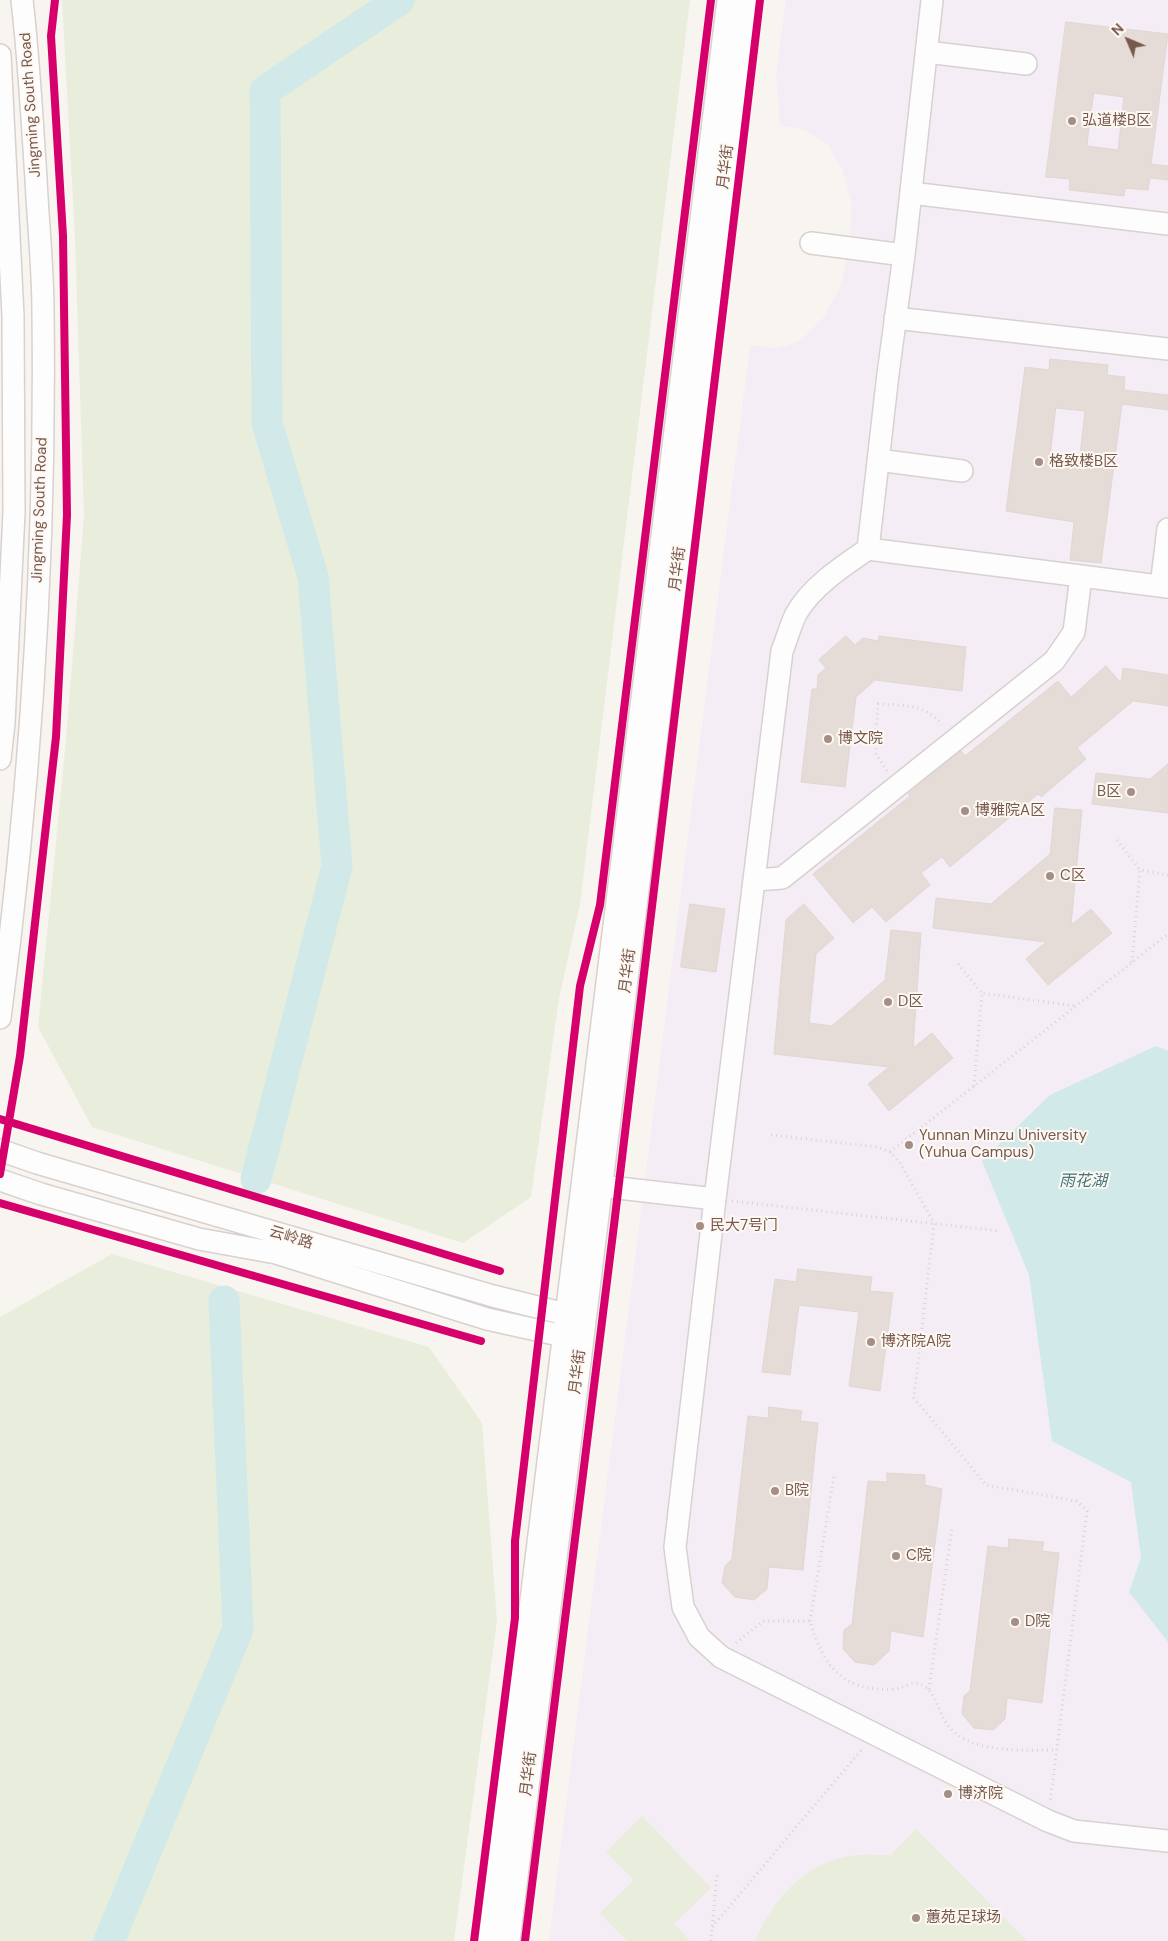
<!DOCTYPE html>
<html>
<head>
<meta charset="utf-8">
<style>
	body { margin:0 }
	#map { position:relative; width:1168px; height:1941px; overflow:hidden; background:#f8f4f0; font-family:"DM Sans",sans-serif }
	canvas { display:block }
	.north { position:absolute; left:1103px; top:15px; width:50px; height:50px; -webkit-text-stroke:4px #fef8f2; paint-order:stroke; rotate:315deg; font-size:14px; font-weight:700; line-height:20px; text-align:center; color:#77594f }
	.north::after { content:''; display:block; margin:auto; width:18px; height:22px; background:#77594f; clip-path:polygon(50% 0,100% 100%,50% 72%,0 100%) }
</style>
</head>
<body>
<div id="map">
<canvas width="1168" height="1941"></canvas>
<div class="north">N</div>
</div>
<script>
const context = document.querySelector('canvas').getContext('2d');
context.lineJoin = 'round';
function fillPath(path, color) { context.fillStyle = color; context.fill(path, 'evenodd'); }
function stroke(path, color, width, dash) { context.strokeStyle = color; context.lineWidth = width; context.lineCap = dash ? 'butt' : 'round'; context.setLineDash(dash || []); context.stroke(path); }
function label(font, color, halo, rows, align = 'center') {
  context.font = font + ' "DM Sans","Noto Sans SC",sans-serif'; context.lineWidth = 4; context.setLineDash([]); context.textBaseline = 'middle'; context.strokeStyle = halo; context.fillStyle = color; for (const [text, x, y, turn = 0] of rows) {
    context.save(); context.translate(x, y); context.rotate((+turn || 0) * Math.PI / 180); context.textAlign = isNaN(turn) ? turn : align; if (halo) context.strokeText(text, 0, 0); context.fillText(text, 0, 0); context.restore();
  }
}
fillPath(new Path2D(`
	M786,0h382v1941h-619l201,-1596 27,3 23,-7 24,-24 17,-32 8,-36 3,-44 -9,-35 -16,-26 -22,-14 -25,-5 -4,-50z`), '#f4edf5');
fillPath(new Path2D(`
	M62,0h628l-110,904 -21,94 -28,199 -68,46 -371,-116 -54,-100 28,-287 18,-224 -9,-278z
	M112,1254l317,93 53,76 15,198 -43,320h-454v-624z
	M642,1816l69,72 -37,36 16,17h-63l-27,-28 34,-33 -28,-28z
	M916,1829l111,112h-272c18,-41 47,-76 94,-85 14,-2 28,-1 42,-1z`), '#e8eedb');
fillPath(new Path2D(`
	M1156,1046l12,5v591l-39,-50 12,-34 -10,-76 -79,-41 -23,-166 -47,-114 68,-66z`), '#d1e9e8');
stroke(new Path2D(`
	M256,1179l81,-313 -24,-289 -46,-154 -2,-332 134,-91
	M109,1941l129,-312 -14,-328`), '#d1e9e8', 31);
const building = new Path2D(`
	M1066,22l102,12 -17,130 17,2v14l-18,-2 -2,12 -23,-2 -1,8 -55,-6 1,-11 -24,-2zM1094,93l30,4 -6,53 -31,-4z
	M1050,359l58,6 -1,10 18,2 -1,13 44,5v15l-46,-6 -21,159 -31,-3 4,-38 -68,-11 19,-144 24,3zM1056,408l29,3 -6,53 -29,-4z
	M846,636l9,9 8,-7 15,3 1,-5 87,11 -4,44 -87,-11 -19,17 -11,90 -44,-5 11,-93h5l1,-14 8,-7 -7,-8z
	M1106,666l15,17 2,-15 45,7v31l-35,-5 -56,47 9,11 -45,38 -3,-3 -88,73 -8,-10 -21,16 9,12 -44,37 -14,-15 -19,16 -40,-49 97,-78 -2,-2 53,-43 4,5 93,-75 13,16z
	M1168,764v49l-76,-9 4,-31 54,6z
	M1055,808l27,2 -11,115 20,-16 21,24 -64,52 -22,-26 20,-17 -113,-14 3,-30 55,6 59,-50z
	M690,904l35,5 -9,63 -35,-5z
	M804,904l30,34 -18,16 -7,69 23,3 53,-46 6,-50 30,3 -8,115 19,-15 21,25 -64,53 -21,-27 21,-17 -115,-13 12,-134z
	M798,1269l74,8 -2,14 23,2 -13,98 -31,-5 10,-74 -60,-7 -9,70 -28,-3 13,-93 21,3z
	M769,1407l33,4 -2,10 18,2 -15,147 -34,-3 -2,22 -13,11 -19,-3 -13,-14 3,-17 7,-7 16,-143 20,2z
	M887,1473l38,2v10l17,4 -19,148 -32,-6 -2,20 -15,14 -19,-3 -12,-13 1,-19 8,-6 16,-143 19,1z
	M1009,1539l35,3 -2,9 17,2 -17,150 -35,-5 -2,21 -12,11 -19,-2 -12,-14 2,-18 6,-5 18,-145 20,2z`);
fillPath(building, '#e5dcd7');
stroke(building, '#e1d7d2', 1);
const minor = new Path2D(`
	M927,52l99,12
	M0,55l13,261 1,196 -10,211 -4,36
	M911,193l257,31
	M811,243l93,12
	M895,318l273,31
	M878,460l84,11
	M868,549l20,-175 16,-119 28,-255
	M1161,586l7,-57
	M1168,587l-300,-38c-25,17 -57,38 -72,65 -6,12 -9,25 -14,37l-67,548 -40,348 8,60 16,30 22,20 327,164 26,10 94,10
	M755,880l27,-2 272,-217 20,-29 7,-56
	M0,1018c31,-234 46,-470 43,-706 0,-44 -5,-89 -7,-133 -4,-60 -7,-119 -14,-179
	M0,1150l37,13 456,133 72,18 15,2
	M0,1180l41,14 158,45 77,14 211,66 90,20
	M601,1186l114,13
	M489,1941c79,-647 159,-1294 239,-1941
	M509,1941l238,-1941`);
stroke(minor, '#d8d1cd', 24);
stroke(new Path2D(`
	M887,771l-11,-17 -1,-9 3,-41c27,2 46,-1 64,21
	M1117,840l23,30
	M1132,962l8,-92 28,5
	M958,964l24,29
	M974,1086l8,-93 93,13
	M771,1135l106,12 13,5 10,11 34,60 -20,175 72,87 91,16 10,10 -37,292
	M890,1152l278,-218
	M732,1201l268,30
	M810,1621l24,-145
	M736,1643l27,-22h47c14,47 33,71 85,68 9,-1 16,-8 25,-5 16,7 17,24 25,37 20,34 78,29 112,29
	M929,1689l23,-162
	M712,1927l151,-179
	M711,1941l6,-67`), '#dbd3d0', 3, [1, 4]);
stroke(minor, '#fefdfd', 21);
stroke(new Path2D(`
	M0,1119l500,152
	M0,1174l20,-118 36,-319 11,-222 -4,-279 -12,-200 4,-36
	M0,1203l481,138
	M474,1941l41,-323v-77l65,-555 20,-81 111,-905
	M525,1941l89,-716 146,-1225`), '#d6006c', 8);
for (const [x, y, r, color] of [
	[1072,121,5,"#a48f87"],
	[1039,462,5,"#a48f87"],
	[828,739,5,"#a48f87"],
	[1131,792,5,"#a48f87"],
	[965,811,5,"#a48f87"],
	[1050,876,5,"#a48f87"],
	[888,1002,5,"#a48f87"],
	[909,1145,5,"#a48f87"],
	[700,1226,5,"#a48f87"],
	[871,1342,5,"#a48f87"],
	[775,1491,5,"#a48f87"],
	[896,1556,5,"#a48f87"],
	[1015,1622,5,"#a48f87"],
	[948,1794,5,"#a48f87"],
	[916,1918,5,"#a48f87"]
]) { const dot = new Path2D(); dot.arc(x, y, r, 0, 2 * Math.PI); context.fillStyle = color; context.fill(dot); stroke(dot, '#fef8f2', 2); }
label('15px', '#77594f', '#fef8f2', [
	["Jingming South Road",31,105,-94],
	["月华街",726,167,-83],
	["Jingming South Road",40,510,-88],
	["月华街",678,569,-83],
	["月华街",628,971,-83],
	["云岭路",291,1238,17],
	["月华街",578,1372,-83],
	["月华街",529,1774,-83]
]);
label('15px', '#77594f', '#fef8f2', [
	["弘道楼B区",1082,121],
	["格致楼B区",1049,462],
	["博文院",838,739],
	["B区",1121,792,"right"],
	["博雅院A区",975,811],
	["C区",1060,876],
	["D区",898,1002],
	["Yunnan Minzu University",919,1136],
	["(Yuhua Campus)",919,1153],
	["民大7号门",710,1226],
	["博济院A院",881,1342],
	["B院",785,1491],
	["C院",906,1556],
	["D院",1025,1622],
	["博济院",958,1794],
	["蕙苑足球场",926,1918]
], 'left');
label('italic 16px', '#42777b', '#fef8f2', [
	["雨花湖",1083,1182]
]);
</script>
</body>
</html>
